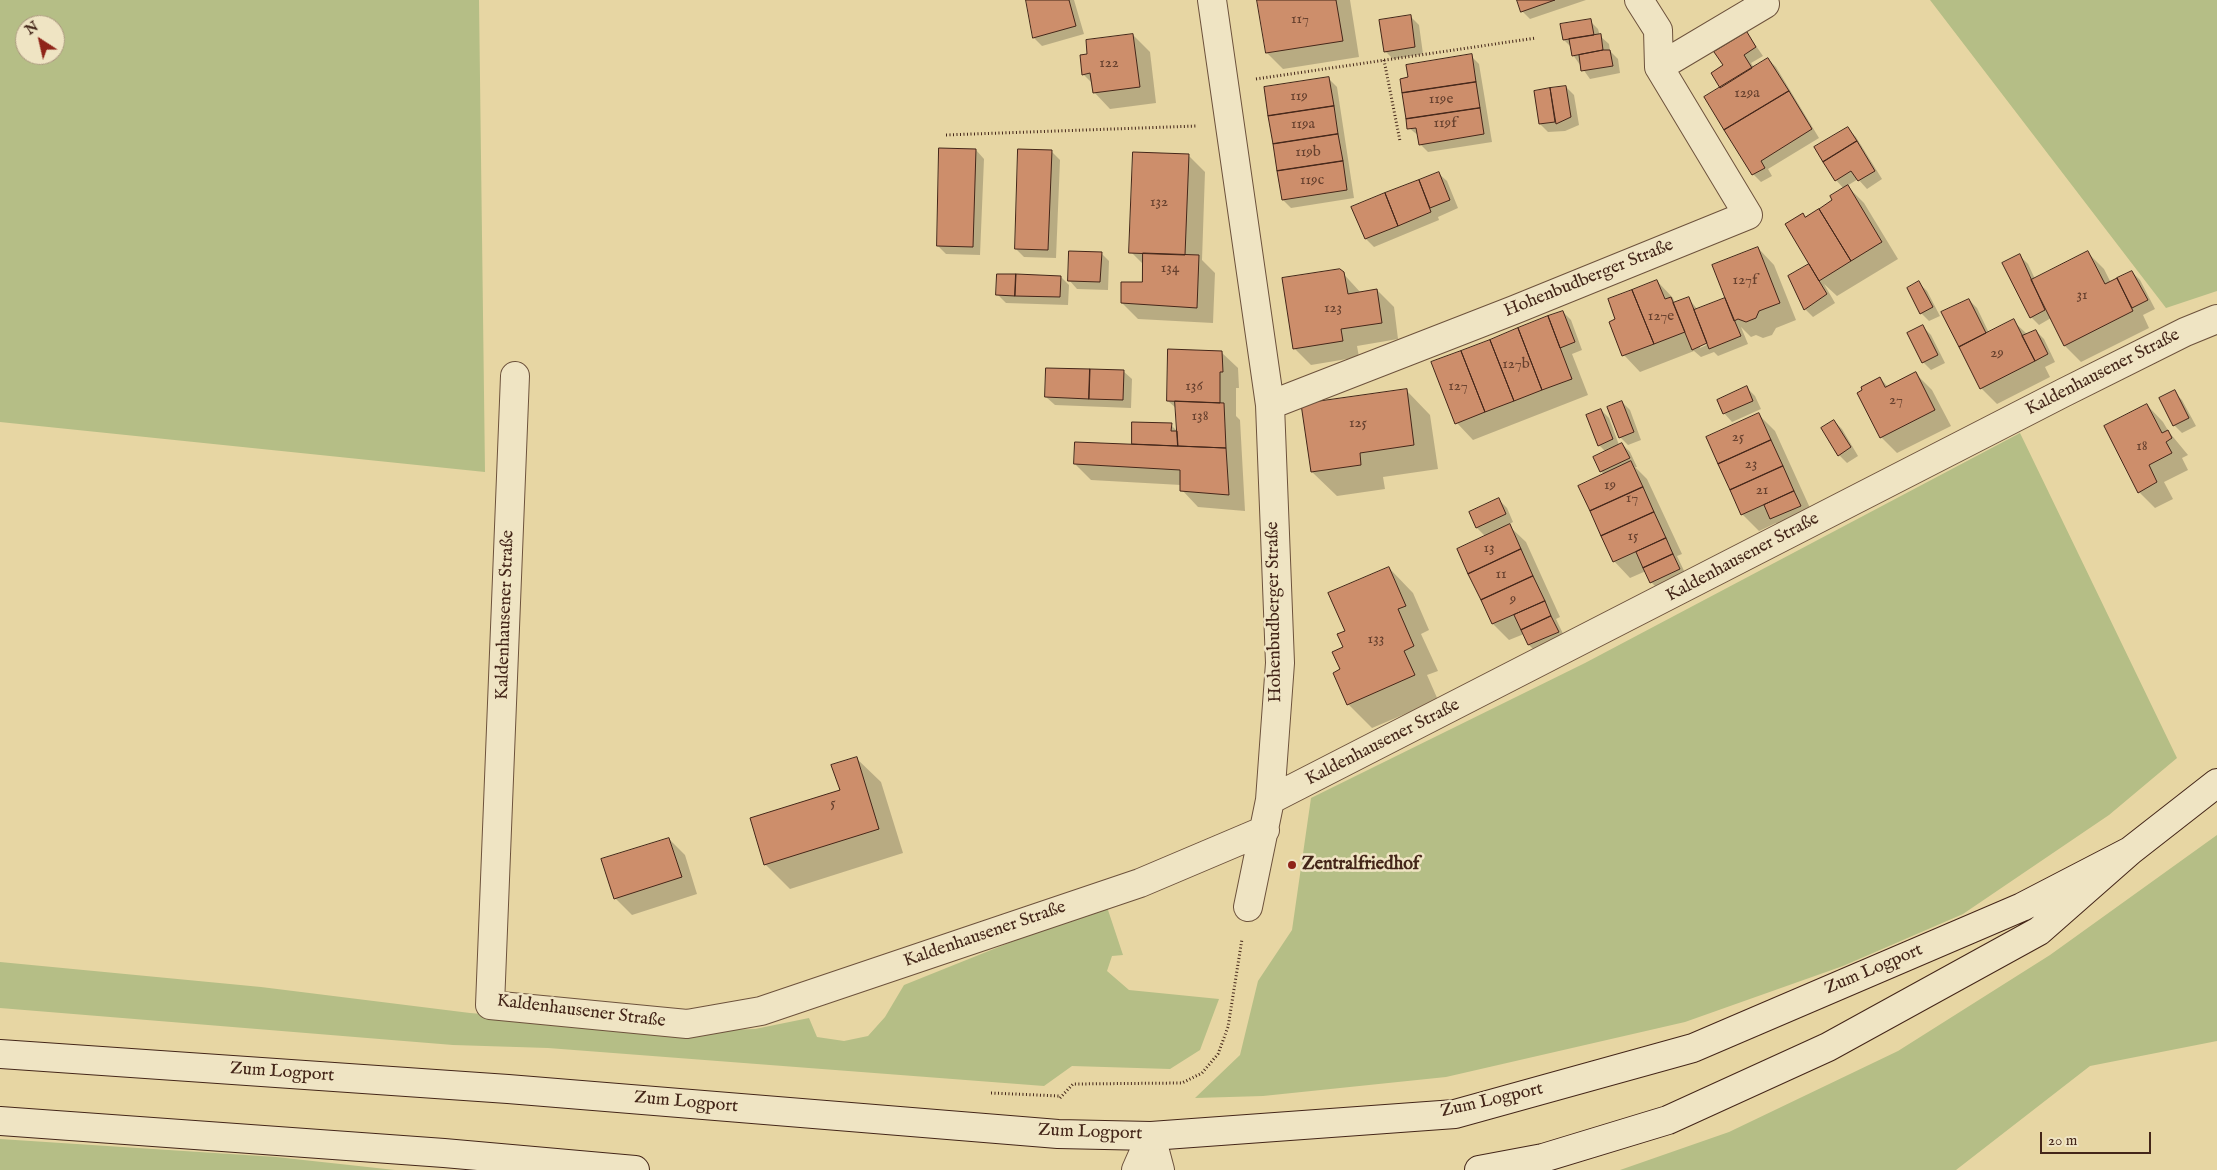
<!DOCTYPE html>
<html>
<head>
<meta charset="utf-8">
<style>
	body { margin:0 }
	#map { position:relative; width:2217px; height:1170px; overflow:hidden; background:#e7d6a3; font-family:"IM FELL English",serif }
	canvas { display:block }
	.north { position:absolute; left:15px; top:15px; width:50px; height:50px; box-sizing:border-box; background:#efe4c3; border:1px solid #ab987f; border-radius:50%; rotate:325deg; font-size:14px; font-weight:700; line-height:20px; text-align:center; color:#442619 }
	.north::after { content:''; display:block; margin:auto; width:18px; height:22px; background:#8f2418; clip-path:polygon(50% 0,100% 100%,50% 72%,0 100%) }
	.scale { position:absolute; left:2040px; top:1132px; width:111px; height:22px; box-sizing:border-box; border:2px solid #442619; border-top:0; padding-left:6px; font-size:15px; line-height:18px; white-space:nowrap; color:#442619; -webkit-text-stroke:4px #efe4c3; paint-order:stroke }
</style>
</head>
<body>
<div id="map">
<canvas width="2217" height="1170"></canvas>
<div class="north">N</div>
<div class="scale">20 m</div>
</div>
<script>
const context = document.querySelector('canvas').getContext('2d');
context.lineJoin = 'round';
function fillPath(path, color) { context.fillStyle = color; context.fill(path, 'evenodd'); }
function stroke(path, color, width, dash) { context.strokeStyle = color; context.lineWidth = width; context.lineCap = dash ? 'butt' : 'round'; context.setLineDash(dash || []); context.stroke(path); }
function label(font, color, halo, rows, align = 'center') {
  context.font = font + ' "IM FELL English",serif'; context.lineWidth = 5; context.setLineDash([]); context.textBaseline = 'middle'; context.strokeStyle = halo; context.fillStyle = color; for (const [text, x, y, turn = 0] of rows) {
    context.save(); context.translate(x, y); context.rotate((+turn || 0) * Math.PI / 180); context.textAlign = isNaN(turn) ? turn : align; if (halo) context.strokeText(text, 0, 0); context.fillText(text, 0, 0); context.restore();
  }
}
fillPath(new Path2D(`
	M0,0h479l6,472 -485,-50zM25,25h30v30h-30z
	M1930,0h287v291l-51,17z
	M2020,433l157,325 -68,57 -146,99 -120,52 -158,56 -239,55 -183,19 -68,2 45,-43 18,-74 34,-51 19,-132 274,-135z
	M2217,835v206l-127,25 -134,104h-336l109,-38 169,-81 152,-96z
	M1107,907l16,48 -11,1 -5,15 22,19 90,9 -19,51 -30,19 -98,-3 -28,20 -496,-38 -95,-3 -453,-37v-46l261,25 209,26 216,18 69,-2 54,-11 8,19 27,4 24,-5 17,-19 19,-32 127,-51z
	M0,1139l276,18 119,13h-395z`), '#b5be86');
fillPath(new Path2D(`
	M1028,0h46l10,34 -42,12 -8,-8z
	M1258,0h92l9,57 -76,12 -16,-16z
	M1518,0h68l-56,19 -8,-8z
	M1411,17l8,8 4,29 -30,5 -8,-8z
	M1590,21l8,8 2,7 9,8 1,7 8,8 2,14 -30,6 -17,-24 -1,-7 -8,-8 -2,-15z
	M1747,33l16,23 -12,7 3,5 14,-9 8,8 43,71 -51,31 4,7 -11,6 -8,-8 -31,-86 2,-22z
	M1133,35l17,17 6,51 -46,6 -16,-17 -1,-8 -10,-10 6,-19z
	M1471,56l8,8 13,78 -64,10 -8,-8 -1,-8 -10,-8z
	M1329,79l8,8 17,111 -63,10 -8,-8z
	M1566,87l8,8 5,30 -14,6 -17,1 -8,-8 -5,-32z
	M1848,129l8,8 26,42 -15,10 -9,-10 -11,7 17,17 34,56 -61,37 -13,-12 11,19 -22,14 -8,-8 -16,-32 24,-8 -10,-54 3,3 28,-18 10,-11 -8,-9z
	M976,150l8,9 -4,96 -34,-1 -8,-8z
	M1052,152l8,8 -4,98 -32,-1 -8,-8z
	M1188,155l17,17 -3,88 13,13 -2,50 -75,-4 -16,-16 21,-19 1,-19 -13,-13z
	M1438,173l9,8 11,27 -20,9 1,3 -65,27 -8,-8 -13,-32z
	M1758,248l16,17 22,55 -20,8 -4,7 -9,3 -7,-3 -5,2 -10,-10 7,17 -30,12 -4,-4 -13,5 -7,-6 -54,21 -16,-17 -7,-36 40,-38 16,17 2,6 13,-6 10,12 28,-11zM1712,340l1,2 -13,6v-3z
	M1101,253l8,8 -1,29 -31,-1 -8,-9z
	M2088,253l16,16 7,14 21,-11 8,8 15,29 -12,6 6,13 -68,34 -16,-16 -14,-28 -12,7 -8,-8 -11,-61 8,8 7,15z
	M1340,270l21,23 16,-3 17,17 4,32 -41,7 2,11 -48,8 -17,-17z
	M1061,277l8,8 -1,20 -62,-2 -8,-8z
	M1919,283l8,8 13,25 -11,5 -8,-8z
	M1969,300l8,8 12,25 24,-12 15,14 8,-4 8,8 11,23 -10,5 5,10 -53,27 -16,-16 -38,-75z
	M1563,312l8,8 11,30 -10,4 16,41 -115,45 -16,-17z
	M1923,327l8,8 14,28 -14,7 -8,-8z
	M1221,352l17,16 1,20h-3v28l4,4 5,91 -47,-4 -16,-17 -1,-5 -90,-5 -16,-16 60,-18 -2,-2 38,-19 7,7 -1,-23 -9,-8z
	M1123,371l9,8 -1,29 -76,-3 -9,-8z
	M1915,373l17,17 19,36 -54,27 -16,-16 -1,-59 8,9z
	M1747,388l8,8 6,13 -29,13 -8,-9z
	M1406,390l24,25 8,54 -55,8 2,12 -48,7 -25,-24z
	M2174,392l8,8 14,26 -14,7 -8,-8z
	M1622,402l8,8 11,30 -13,5 -8,-8z
	M2147,405l16,17 6,10 19,23 -6,3 6,12 -24,12 9,17 -18,9 -16,-16z
	M1601,410l8,8 10,27 3,-1 8,8 7,15h-2l12,12 35,75 -5,2 10,21 -28,13 -8,-8 -5,-11 -16,7 -16,-17 -10,-86 -3,-4 5,-19 -7,-7z
	M1759,415l16,16 35,77 -30,19 -4,-4 -17,8 -17,-17z
	M1834,421l8,8 16,27 -11,7 -8,-8z
	M1499,500l8,8 6,14 -5,3 18,17 34,75 -4,2 10,21 -29,13 -8,-8 -5,-11 -15,6 -16,-16 -7,-87 -9,-9 -6,-15z
	M1389,568l24,25 16,37 -8,4 17,37 -11,4 11,25 -66,28 -24,-24 -6,-34 4,-38z
	M856,758l25,24 22,71 -113,36 -25,-25 76,-73z
	M669,839l16,16 12,39 -65,21 -17,-17z`), '#0003');
const building = new Path2D(`
	M1026,0h43l7,26 -43,12z
	M1257,0h79l7,41 -77,12z
	M1517,0h38l-34,12z
	M1411,15l4,32 -31,5 -5,-32z
	M1591,19l3,16 -31,5 -3,-16z
	M1747,32l9,15 -12,8 8,13 -32,20 -9,-15 12,-8 -9,-13z
	M1133,34l7,53 -47,6 -3,-20 -8,2 -2,-20 7,-1 -1,-14z
	M1601,34l2,16 -31,6 -3,-17z
	M1603,50h7l3,16 -32,5 -2,-16z
	M1472,54l4,28 -74,11 -2,-14 8,-2 -2,-12z
	M1768,58l21,33 -65,39 -20,-33z
	M1329,77l5,29 -66,10 -4,-29z
	M1476,82l4,26 -74,11 -4,-26z
	M1566,86l5,31 -15,7 -6,-36z
	M1550,88l5,34 -16,2 -5,-33z
	M1789,91l23,38 -51,32 4,7 -13,7 -28,-45z
	M1334,106l4,28 -65,10 -5,-28z
	M1480,108l4,26 -65,11 -3,-17 -9,1 -1,-10z
	M1848,127l9,14 -34,21 -9,-15z
	M1338,134l5,27 -66,10 -4,-27z
	M1857,141l18,30 -17,10 -7,-10 -16,10 -12,-19z
	M939,148l37,1 -3,98 -36,-1z
	M1018,149l34,1 -4,100 -33,-1z
	M1133,152l56,2 -4,101 -56,-2z
	M1343,161l4,29 -65,10 -5,-29z
	M1439,172l11,28 -20,8 -11,-28z
	M1419,180l12,32 -33,14 -13,-33z
	M1848,185l34,57 -31,19 -32,-52 13,-9 -2,-4z
	M1385,193l13,33 -33,13 -14,-32z
	M1819,209l32,52 -32,20 -34,-57 18,-11 2,4z
	M1758,247l22,56 -21,8 -3,7 -10,4 -8,-3 -4,2 -22,-56z
	M1069,251l33,1 -2,30 -32,-1z
	M2088,251l17,33 12,-6 16,33 -69,35 -33,-66z
	M1143,253l56,2 -2,53 -76,-5v-21h21z
	M2020,254l25,56 -15,8 -28,-55z
	M1809,264l18,30 -23,16 -16,-34z
	M1340,269l4,3 4,22 29,-5 5,34 -41,6 2,12 -50,8 -11,-71z
	M2132,271l16,29 -16,8 -15,-30z
	M997,274h19l-1,22 -19,-1z
	M1016,274l45,2 -1,21 -45,-1z
	M1657,280l8,19 6,-2 14,35 -31,12 -22,-54z
	M1919,281l14,26 -13,7 -13,-26z
	M1632,290l22,54 -32,12 -13,-34 6,-3 -7,-20z
	M1689,297l18,46 -15,7 -19,-47z
	M1725,298l16,38 -32,13 -15,-39z
	M1969,299l17,34 -27,14 -18,-35z
	M1563,311l12,31 -15,6 -12,-32z
	M1548,316l24,63 -30,11 -24,-62z
	M2014,319l21,42 -55,28 -21,-42z
	M1923,325l15,30 -16,8 -15,-30z
	M1518,328l24,62 -28,11 -24,-61z
	M2036,330l12,24 -13,7 -13,-25z
	M1490,340l24,61 -29,11 -24,-61z
	M1168,349l54,2 1,21h-3v31l-53,-2z
	M1461,351l24,61 -30,12 -24,-62z
	M1046,368l44,1 -1,30 -44,-2z
	M1090,369l34,1 -1,30 -34,-1z
	M1916,372l19,38 -55,28 -23,-45 5,-3 -1,-3 19,-10 5,10z
	M1747,386l6,15 -30,13 -6,-14z
	M1407,389l7,56 -54,8 1,12 -50,7 -10,-68z
	M2175,390l14,28 -16,8 -14,-28z
	M1175,401l49,2 2,45 -48,-2z
	M1622,401l12,31 -15,6 -12,-31z
	M2147,404l15,29 6,-3 4,8 -6,4 6,11 -23,12 8,17 -19,11 -34,-67z
	M1601,409l12,30 -15,7 -12,-31z
	M1759,413l12,27 -53,24 -12,-27z
	M1834,420l17,27 -13,9 -17,-28z
	M1132,422l40,1 -1,8h6l1,15 -46,-2z
	M1771,440l12,26 -53,24 -12,-26z
	M1075,442l151,6 3,47 -49,-4v-21l-106,-6z
	M1622,443l8,15 -30,14 -7,-15z
	M1631,461l12,26 -53,24 -12,-25z
	M1783,466l11,25 -53,24 -11,-25z
	M1643,487l11,25 -53,24 -11,-25z
	M1794,491l7,15 -31,13 -6,-14z
	M1499,498l7,16 -30,14 -7,-16z
	M1654,512l12,26 -53,24 -12,-26z
	M1510,524l11,25 -53,25 -11,-25z
	M1666,538l7,16 -30,14 -7,-16z
	M1521,549l12,27 -52,24 -13,-26z
	M1673,554l7,15 -30,14 -7,-15z
	M1389,567l17,39 -8,3 16,37 -10,5 11,24 -68,30 -14,-32 7,-4 -8,-17 11,-5 -6,-13 8,-3 -17,-38z
	M1533,576l12,25 -53,23 -11,-24z
	M1545,601l6,15 -30,14 -7,-15z
	M1551,616l8,16 -31,13 -7,-15z
	M857,757l22,72 -115,36 -14,-47 90,-28 -9,-25z
	M669,838l13,39 -68,22 -13,-40z`);
fillPath(building, '#cd8e6b');
stroke(building, '#442619', 1);
const minor = new Path2D(`
	M1212,0l58,405 10,258 -10,137 -22,107
	M1639,0l19,30 1,37
	M515,376l-25,629 197,19 74,-13 379,-128 125,-53
	M1270,405l244,-95 234,-95 -89,-148 106,-63
	M1270,800l793,-407 122,-61 32,-13`);
const tertiary = new Path2D(`
	M1151,1136l9,34
	M1136,1170l15,-34`);
const secondary = new Path2D(`
	M0,1054l508,35 550,45 93,2 304,-22 238,-66 329,-141 108,-56
	M0,1121l444,32 191,17
	M1479,1170l64,-12 125,-38 160,-73 211,-116 91,-80 87,-68`);
stroke(minor, '#6d523c', 30);
stroke(tertiary, '#6d523c', 30);
stroke(secondary, '#442619', 30);
stroke(new Path2D(`
	M1384,60l16,81
	M1256,79l280,-41
	M946,135l250,-9
	M991,1093l69,3
	M1060,1098l13,-14 109,-1 20,-10 16,-19 10,-27 14,-88`), '#442619', 3, [1, 2.5]);
stroke(minor, '#efe4c3', 28);
stroke(tertiary, '#efe4c3', 28);
stroke(secondary, '#efe4c3', 28);
for (const [x, y, r, color] of [
	[1292,865,5,"#8f2418"]
]) { const dot = new Path2D(); dot.arc(x, y, r, 0, 2 * Math.PI); context.fillStyle = color; context.fill(dot); stroke(dot, '#efe4c3', 2); }
label('15px', '#66402e', null, [
	["117",1300,20],
	["122",1109,64],
	["129a",1747,94],
	["119",1299,97],
	["119e",1441,100],
	["119f",1445,124],
	["119a",1303,125],
	["119b",1308,153],
	["119c",1312,181],
	["132",1159,203],
	["134",1170,269],
	["127f",1745,281],
	["31",2082,296],
	["123",1333,309],
	["127e",1661,317],
	["29",1997,354],
	["127b",1516,365],
	["136",1194,387],
	["127",1458,387],
	["27",1896,401],
	["138",1200,417],
	["125",1358,424],
	["25",1738,438],
	["18",2142,447],
	["23",1751,465],
	["19",1610,486],
	["21",1762,491],
	["17",1632,499],
	["15",1633,537],
	["13",1489,549],
	["11",1501,575],
	["9",1513,600],
	["133",1376,640],
	["5",833,804]
]);
label('18px', '#442619', '#efe4c3', [
	["Hohenbudberger Straße",1589,279,-22],
	["Kaldenhausener Straße",2103,373,-27],
	["Kaldenhausener Straße",1743,558,-28],
	["Hohenbudberger Straße",1275,612,-91],
	["Kaldenhausener Straße",506,615,-88],
	["Kaldenhausener Straße",1383,743,-27],
	["Kaldenhausener Straße",985,935,-19],
	["Zum Logport",1874,970,-23],
	["Kaldenhausener Straße",581,1012,7],
	["Zum Logport",282,1073,4],
	["Zum Logport",1492,1101,-13],
	["Zum Logport",686,1103,5],
	["Zum Logport",1090,1133,2]
]);
label('bold 18px', '#442619', '#efe4c3', [
	["Zentralfriedhof",1302,865]
], 'left');
</script>
</body>
</html>
